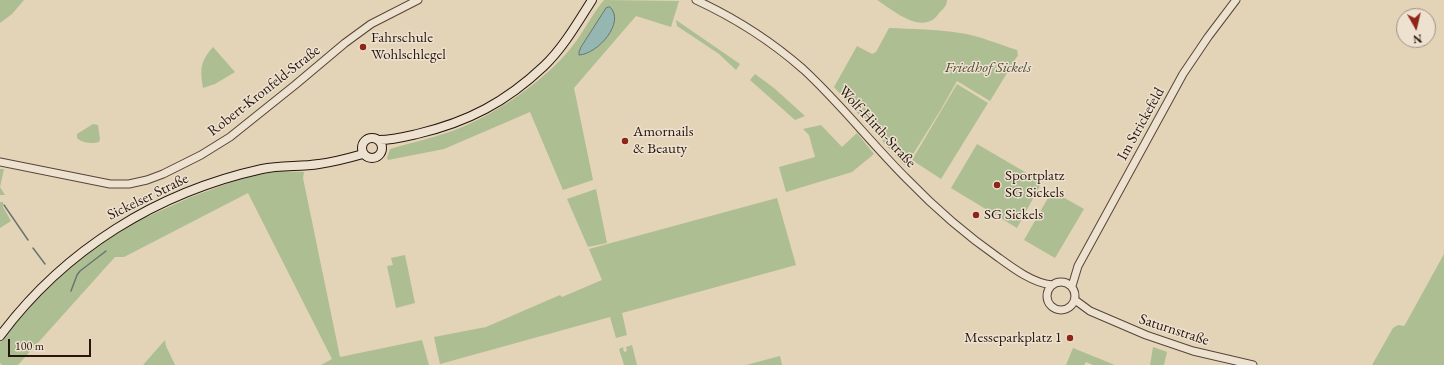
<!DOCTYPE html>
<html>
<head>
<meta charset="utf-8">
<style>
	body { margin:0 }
	#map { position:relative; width:1444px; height:365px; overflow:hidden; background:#e3d3b7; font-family:"EB Garamond",serif }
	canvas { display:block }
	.north { position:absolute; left:1396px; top:8px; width:40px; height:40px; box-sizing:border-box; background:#ede2d0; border:1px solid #9e9082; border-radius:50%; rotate:172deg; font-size:11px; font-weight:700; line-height:16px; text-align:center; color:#28150e }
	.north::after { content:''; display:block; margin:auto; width:14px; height:18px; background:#8f2418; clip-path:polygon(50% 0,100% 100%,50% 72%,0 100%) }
	.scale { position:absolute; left:8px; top:339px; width:83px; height:18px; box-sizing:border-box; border:2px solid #28150e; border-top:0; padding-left:5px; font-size:12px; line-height:14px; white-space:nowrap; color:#28150e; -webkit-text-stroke:3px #ede2d0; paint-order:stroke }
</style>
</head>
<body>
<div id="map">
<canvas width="1444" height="365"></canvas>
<div class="north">N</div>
<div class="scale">100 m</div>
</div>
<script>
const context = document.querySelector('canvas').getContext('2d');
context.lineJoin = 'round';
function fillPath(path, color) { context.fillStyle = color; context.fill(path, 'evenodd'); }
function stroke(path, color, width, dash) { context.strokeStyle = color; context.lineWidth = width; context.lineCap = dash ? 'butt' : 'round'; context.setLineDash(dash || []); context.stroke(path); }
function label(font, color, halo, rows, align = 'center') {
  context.font = font + ' "EB Garamond",serif'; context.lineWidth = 3; context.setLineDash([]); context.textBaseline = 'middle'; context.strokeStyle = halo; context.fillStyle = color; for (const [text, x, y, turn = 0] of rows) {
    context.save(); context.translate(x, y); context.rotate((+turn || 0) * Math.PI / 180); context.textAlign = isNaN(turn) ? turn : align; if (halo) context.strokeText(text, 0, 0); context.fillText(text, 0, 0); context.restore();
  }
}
fillPath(new Path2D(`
	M0,0h24l-12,14 -12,9z
	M604,0l75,1 -8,26 -35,-11 -62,72 19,92 -30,10 -33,-78 -86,37 -56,11 -1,-2 3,-9c23,-7 48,-12 70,-21 39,-16 85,-48 111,-80 12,-15 21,-34 33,-48z
	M877,0h70c0,6 -4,9 -8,13 -2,3 -5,7 -9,8 -16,8 -40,-13 -53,-21z
	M676,20l64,44 -4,6 -17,-16 -42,-28z
	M889,28c23,1 48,1 71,5 20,3 38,11 57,17l1,5 -28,46 -33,-20 -17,30 -33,53 -3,1 -70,-78 23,-41 15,8 4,-2z
	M213,47l22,25 -20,12 -12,4c-3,-19 -3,-26 10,-41z
	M755,74l19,14 31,28 -10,4 -45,-40z
	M957,84l31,19 -47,76 -29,-19z
	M93,124l5,1 2,14 -1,3c-7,2 -17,1 -22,-4v-4z
	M821,125l21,22 15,-14 17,21 -22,18 -66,20 -7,-25 36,-10 -6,-22 -6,-6z
	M977,144l65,38 -25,46 -66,-40z
	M0,169h4l-4,18 5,8h-5z
	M280,171l24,1 -1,6 37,179 82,-17 7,25h-108l11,-6 -84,-166 -124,64h-9l-97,108h-16l-2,-2v-21l29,-36 24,-27 58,-46 80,-36 54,-20z
	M596,189l11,54 -19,4 -21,-48z
	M1052,191l32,18 -29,49 -31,-18z
	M777,198l19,67 -174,48 5,22 -11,3 -6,-21 -170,47 -6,-27 52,-10 74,-32 2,2 40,-17 -13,-31z
	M0,202h3v5l8,14 -11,7z
	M1444,254v111h-72l21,-37 5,-3 6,1 2,-3z
	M405,255l10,48 -19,5 -9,-42 6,-1 -2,-7z
	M165,340l1,6 9,19h-32z
	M632,345l5,20h-13l-5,-16 4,-2 1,5 3,-1 -1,-4z
	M1153,347l14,5 -3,13h-14z
	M1073,348l42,17h-22l-7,-3 -2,3h-18z
	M780,356l2,9h-36z`), '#adbe93');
const water = new Path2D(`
	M610,7c16,15 -12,47 -31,48v-3l2,-5 25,-39z`);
fillPath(water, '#95b7b2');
stroke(water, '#697670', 1);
stroke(new Path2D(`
	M4,205l24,35
	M33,248l12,16
	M71,291l6,-16 3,-4 26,-20`), '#697670', 1.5);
const tertiary = new Path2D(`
	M696,0c39,18 75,41 107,69 37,34 68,74 104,110 28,29 59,56 92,79 15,11 34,25 53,27
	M0,162l110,22h19l18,-4 16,-6 38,-19 29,-18 65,-52 50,-42 26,-19 47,-24
	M1047 296a14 14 0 1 1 28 0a14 14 0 1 1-28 0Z
	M1072,286l6,-20 105,-192 25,-37 28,-37
	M1075,300l15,11 56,24 47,16 60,14`);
const secondary = new Path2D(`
	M362 148a10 10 0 1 1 20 0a10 10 0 1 1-20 0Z
	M379,140c13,0 25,-3 38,-6 51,-12 89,-32 127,-68 19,-18 34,-44 48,-66
	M0,336c64,-86 157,-144 262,-167 19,-4 38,-2 57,-5 15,-2 30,-6 44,-10`);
stroke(tertiary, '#574438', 9);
stroke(secondary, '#28150e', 10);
stroke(tertiary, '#ede2d0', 7);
stroke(secondary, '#ede2d0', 8);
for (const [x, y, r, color] of [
	[363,47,4,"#8f2418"],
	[625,141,4,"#8f2418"],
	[997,185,4,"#8f2418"],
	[976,215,4,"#8f2418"],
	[1070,338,4,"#8f2418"]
]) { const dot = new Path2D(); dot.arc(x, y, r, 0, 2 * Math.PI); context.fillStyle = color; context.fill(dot); stroke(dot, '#ede2d0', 1.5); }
label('15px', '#28150e', '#ede2d0', [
	["Fahrschule",371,38],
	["Wohlschlegel",371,55],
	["Amornails",633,132],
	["& Beauty",633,149],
	["Sportplatz",1005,176],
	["SG Sickels",1005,193],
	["SG Sickels",984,215],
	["Messeparkplatz 1",1062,338,"right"]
], 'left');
label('italic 15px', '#504836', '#ede2d0', [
	["Friedhof Sickels",988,68]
]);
label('15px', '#28150e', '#ede2d0', [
	["Robert-Kronfeld-Straße",264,91,-38],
	["Im Strickefeld",1141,124,-61],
	["Wolf-Hirth-Straße",877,127,47],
	["Sickelser Straße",148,197,-26],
	["Saturnstraße",1174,330,18]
]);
</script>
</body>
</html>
